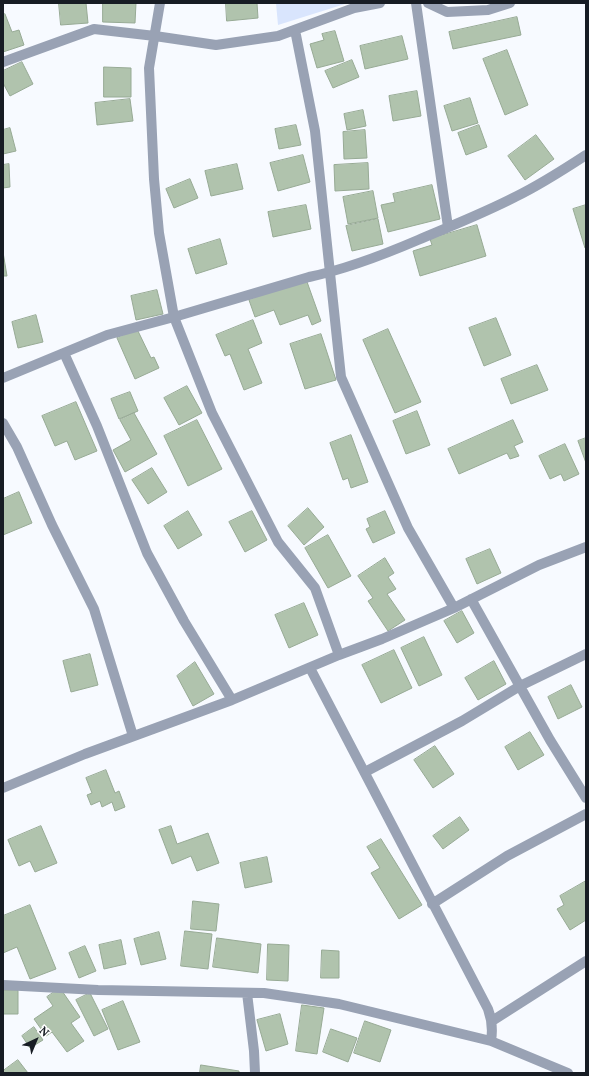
<!DOCTYPE html>
<html>
<head>
<meta charset="utf-8">
<style>
	body { margin:0 }
	#map { position:relative; width:589px; height:1076px; overflow:hidden; background:#f7faff; font-family:Lora,serif }
	canvas { display:block }
	.frame { position:absolute; inset:0; border:4px solid #171c24; pointer-events:none }
	.north { position:absolute; left:16px; top:1020px; width:40px; height:40px; -webkit-text-stroke:3px #fff; paint-order:stroke; rotate:44deg; font-size:11px; font-weight:700; line-height:16px; text-align:center; color:#171c24 }
	.north::after { content:''; display:block; margin:auto; width:14px; height:18px; background:#171c24; clip-path:polygon(50% 0,100% 100%,50% 72%,0 100%) }
</style>
</head>
<body>
<div id="map">
<canvas width="589" height="1076"></canvas>
<div class="frame"></div>
<div class="north">N</div>
</div>
<script>
const context = document.querySelector('canvas').getContext('2d');
context.lineJoin = 'round';
function fillPath(path, color) { context.fillStyle = color; context.fill(path, 'evenodd'); }
function stroke(path, color, width, dash) { context.strokeStyle = color; context.lineWidth = width; context.lineCap = dash ? 'butt' : 'round'; context.setLineDash(dash || []); context.stroke(path); }
fillPath(new Path2D(`
	M276,3h72l-70,22z`), '#d9e5fd');
const building = new Path2D(`
	M59,3h27l2,20 -27,2z
	M103,3h33l-1,20 -32,-1z
	M226,3h31l1,15 -31,3z
	M5,14l7,18 7,-2 5,15 -21,7v-37z
	M517,17l4,18 -68,14 -4,-17z
	M335,31l9,30 -27,7 -7,-24 14,-4 -2,-6z
	M402,36l6,23 -43,10 -5,-23z
	M507,50l21,55 -23,10 -22,-56z
	M352,60l7,17 -26,11 -8,-17z
	M22,62l11,22 -23,12 -7,-13v-12z
	M104,67l27,1v29h-27z
	M417,91l4,25 -28,5 -4,-25z
	M470,98l8,25 -26,8 -8,-25z
	M130,99l3,22 -36,4 -2,-22z
	M363,110l3,16 -19,4 -3,-16z
	M296,125l5,20 -22,4 -4,-20z
	M479,125l8,22 -21,8 -8,-22z
	M10,128l6,23 -13,3v-24z
	M365,130l2,28 -23,1 -1,-27z
	M536,135l18,24 -29,21 -17,-24z
	M303,155l7,27 -32,9 -8,-28z
	M368,163l1,26 -34,2 -1,-26z
	M9,164l1,23 -7,1v-23z
	M237,164l6,25 -32,7 -6,-25z
	M190,179l8,19 -24,10 -8,-19z
	M432,185l8,34 -52,13 -7,-27 14,-3 -2,-8z
	M373,191l5,27 -30,6 -5,-27z
	M306,205l5,24 -38,8 -5,-25z
	M586,205v43h-1l-12,-39z
	M378,219l5,25 -31,7 -6,-25z
	M477,225l9,31 -66,20 -7,-25 19,-6 -2,-6z
	M220,239l7,25 -31,10 -8,-25z
	M3,252l4,24h-4z
	M306,279l15,42 -9,4 -4,-10 -28,10 -6,-15 -19,7 -6,-17z
	M157,290l6,24 -27,6 -5,-24z
	M36,315l7,27 -25,6 -6,-26z
	M496,318l15,37 -27,11 -15,-38z
	M253,320l9,23 -14,6 14,34 -18,7 -14,-36 -5,2 -9,-21z
	M137,329l14,29 3,-1 5,11 -24,11 -18,-41z
	M388,329l33,73 -26,11 -32,-73z
	M321,334l15,46 -31,9 -15,-45z
	M537,365l11,25 -37,14 -10,-25z
	M187,386l15,27 -23,12 -15,-27z
	M130,392l8,19 -19,8 -8,-20z
	M76,402l21,49 -22,9 -8,-19 -12,5 -13,-30z
	M417,411l13,34 -24,9 -13,-33z
	M134,413l23,41 -32,18 -12,-22 18,-10 -11,-20z
	M197,420l25,49 -34,17 -24,-50z
	M513,420l10,22 -9,4 5,10 -9,3 -3,-6 -48,21 -11,-25z
	M351,435l17,47 -17,6 -3,-10 -5,2 -13,-37z
	M586,438v25l-8,-22z
	M565,444l14,30 -15,7 -3,-7 -11,5 -11,-23z
	M152,468l15,24 -19,12 -16,-24z
	M19,492l13,31 -29,12v-36z
	M308,508l16,19 -20,18 -16,-19z
	M188,511l14,24 -24,14 -14,-23z
	M252,511l15,29 -22,12 -16,-30z
	M385,511l10,22 -22,10 -7,-14 4,-2 -3,-8z
	M328,535l23,41 -23,12 -23,-40z
	M490,549l11,24 -24,11 -11,-25z
	M385,558l9,15 -6,4 8,12 -9,5 18,26 -17,11 -20,-30 5,-3 -15,-22z
	M304,603l14,32 -29,13 -14,-33z
	M462,611l12,22 -17,10 -13,-22z
	M424,637l18,38 -23,11 -18,-38z
	M394,650l18,38 -31,15 -19,-38z
	M90,654l8,31 -27,7 -8,-31z
	M494,661l12,23 -28,16 -13,-22z
	M195,662l19,32 -21,12 -16,-30z
	M571,685l11,22 -24,12 -10,-22z
	M530,732l14,23 -26,15 -13,-23z
	M435,746l19,28 -21,14 -19,-28z
	M106,770l9,23 4,-2 6,16 -10,4 -3,-9 -10,5 -2,-6 -9,4 -4,-10 5,-2 -6,-15z
	M460,817l9,13 -26,19 -10,-13z
	M41,826l16,37 -22,9 -5,-11 -11,5 -11,-26z
	M171,826l6,18 31,-11 11,30 -22,8 -6,-15 -19,8 -13,-34z
	M381,839l41,66 -23,14 -28,-46 9,-5 -13,-21z
	M267,857l5,25 -27,6 -5,-25z
	M586,881v39l-16,10 -13,-21 7,-4 -4,-9z
	M193,901l26,3 -3,27 -25,-2z
	M30,905l26,64 -26,10 -13,-32 -14,6v-37z
	M185,931l27,3 -4,35 -27,-3z
	M159,932l7,27 -25,6 -7,-26z
	M217,938l44,6 -3,29 -45,-6z
	M121,940l5,24 -22,5 -5,-24z
	M268,944l21,1 -1,36 -21,-1z
	M85,946l11,25 -17,7 -10,-25z
	M322,950l17,1v27h-18z
	M60,988l20,29 -9,6 13,18 -17,11 -15,-20 -6,4 -12,-17 19,-13 -6,-9z
	M3,990h15v24h-15z
	M90,993l18,36 -14,7 -18,-36z
	M123,1001l17,41 -22,8 -16,-40z
	M302,1005l22,3 -7,46 -21,-3z
	M280,1014l8,30 -22,7 -9,-31z
	M365,1021l26,9 -11,32 -26,-9z
	M34,1027l9,13 -13,8 -8,-12z
	M331,1029l26,9 -9,24 -25,-10z
	M18,1060l10,13h-25v-2z
	M201,1065l38,6v2h-39z`);
fillPath(building, '#b0c3ad');
stroke(building, '#97aa95', 1);
stroke(new Path2D(`
	M160,3l-11,65 5,111 5,54 15,84 38,96 66,129 37,46 24,67
	M416,3l32,224
	M428,3l19,9 41,-2 22,-7
	M295,30l20,101 26,246 67,151 46,80
	M3,62l91,-33 61,7 61,9 62,-9 76,-28 26,-5
	M64,353l33,73 50,127 37,68 48,79
	M3,378l104,-43 67,-18 135,-40c38,-8 74,-22 109,-37 33,-14 66,-27 97,-43 25,-12 48,-27 71,-42
	M3,423l14,24 35,78 42,84 39,127
	M471,599l79,141 36,58
	M310,668l178,341c4,11 5,20 3,32
	M365,772l97,-51 58,-35 66,-32
	M3,788l82,-34 147,-54 107,-45 43,-16 72,-31 85,-43 47,-18
	M432,904l75,-48 79,-42
	M3,985l95,5 166,3 75,11 152,37 77,32
	M247,993l7,58 1,22
	M492,1021l94,-60`), '#99a2b4', 10);
</script>
</body>
</html>
